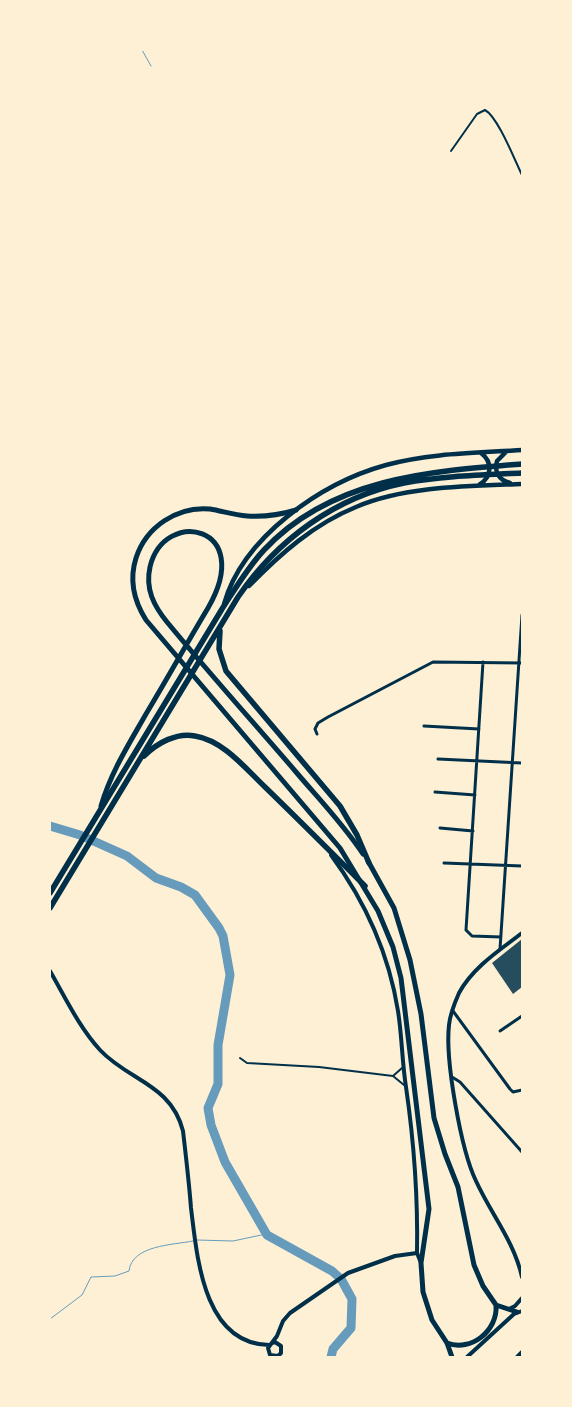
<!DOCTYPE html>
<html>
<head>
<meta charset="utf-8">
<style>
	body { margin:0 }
	#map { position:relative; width:572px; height:1407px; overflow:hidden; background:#fdf0d5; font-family:"Space Grotesk",sans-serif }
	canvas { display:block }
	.frame { position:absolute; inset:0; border:51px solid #fdf0d5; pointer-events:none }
</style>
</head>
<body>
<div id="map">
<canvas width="572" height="1407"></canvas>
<div class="frame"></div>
</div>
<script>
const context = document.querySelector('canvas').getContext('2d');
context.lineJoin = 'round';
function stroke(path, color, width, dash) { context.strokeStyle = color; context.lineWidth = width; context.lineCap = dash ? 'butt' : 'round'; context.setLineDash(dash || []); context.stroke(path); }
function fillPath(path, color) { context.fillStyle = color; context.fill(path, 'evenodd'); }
stroke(new Path2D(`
	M142,50l9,16
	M197,1240l36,1 33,-7
	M50,1319l32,-24 9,-18 24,-1 14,-5c3,-26 44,-26 64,-30`), '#669bbc', 1);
stroke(new Path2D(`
	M50,826l30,9 47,21 29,22 25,9 14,8 24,33 4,8 7,39 -12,70v39l-10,24 3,17 14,37 42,73 65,36 9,8 11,20 -1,29 -18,21 -2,8`), '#669bbc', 9);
fillPath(new Path2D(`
	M522,939v48l-9,7 -21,-31z`), '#264d5e');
stroke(new Path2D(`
	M451,151l26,-37 8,-4c13,7 30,51 37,65
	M240,1058l7,5 72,4 74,9 11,9
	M393,1076l9,-8`), '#003049', 2);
stroke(new Path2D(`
	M483,662l-17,268 6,6 29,1
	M424,726l55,3
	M317,734l-2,-5 3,-6 10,-6 105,-55 89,1
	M438,759l84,4
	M435,792l40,3
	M440,828l33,3
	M444,863l78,3
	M500,949l22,-334
	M453,1011l57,78 3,3 9,-2
	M500,1031l22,-15
	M452,1077l8,5 62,70`), '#003049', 3);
stroke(new Path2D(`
	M331,855c34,46 58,100 67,156 4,25 4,51 8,76 8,55 12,110 11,166l4,10
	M522,933c-22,17 -49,34 -63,60 -4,9 -9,22 -10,32 -4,35 12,125 27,156 15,33 38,60 46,96
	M50,971c15,26 29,56 50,79 29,31 71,34 83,81 3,26 6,51 8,77 6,48 12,136 78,137
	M509,1309l6,-3 7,-8
	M272,1343l3,-1 6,4v7l-3,3 -8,-1 -2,-7 9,-12 6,-15 7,-8 58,-40 47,-17 22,-3
	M467,1357l47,-43 8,-3
	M517,1357l5,-5`), '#003049', 4);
stroke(new Path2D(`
	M506,452l-9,9c-3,11 2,19 13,22
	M479,485c13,-8 14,-23 2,-32
	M249,586c31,-32 65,-62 107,-79 49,-21 114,-21 166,-23
	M224,604c19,-67 97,-121 162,-139 44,-12 91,-12 136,-15`), '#003049', 4.5);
stroke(new Path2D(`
	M296,510c-16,5 -32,7 -49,6 -13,-1 -25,-5 -37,-7 -33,-3 -64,18 -74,49 -7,22 -2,43 10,62l194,228 38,63 15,36 8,31 28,231 -8,54 2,29 9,28 15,23 5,14
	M101,806c10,-34 28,-62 45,-92 21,-35 41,-71 62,-106 48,-83 -44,-101 -58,-41 -5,22 4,39 17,55 42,51 86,100 129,150 23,27 48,53 67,82
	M368,861l26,47 16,52 11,54 13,104 11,36 13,33 16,78 9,21 13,19 21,7
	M447,1343c24,9 51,-12 49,-38`), '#003049', 5);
stroke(new Path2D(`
	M220,631l-1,18 7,22 114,135 17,29 12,28
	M144,756c13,-13 33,-24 51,-20 29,5 50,32 70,51 34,33 67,66 100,99
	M50,893l172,-284c13,-20 26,-42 42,-59 67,-72 167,-79 258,-86
	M50,908l188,-311c39,-57 97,-100 166,-114 38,-7 79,-8 118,-10`), '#003049', 5.5);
</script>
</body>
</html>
